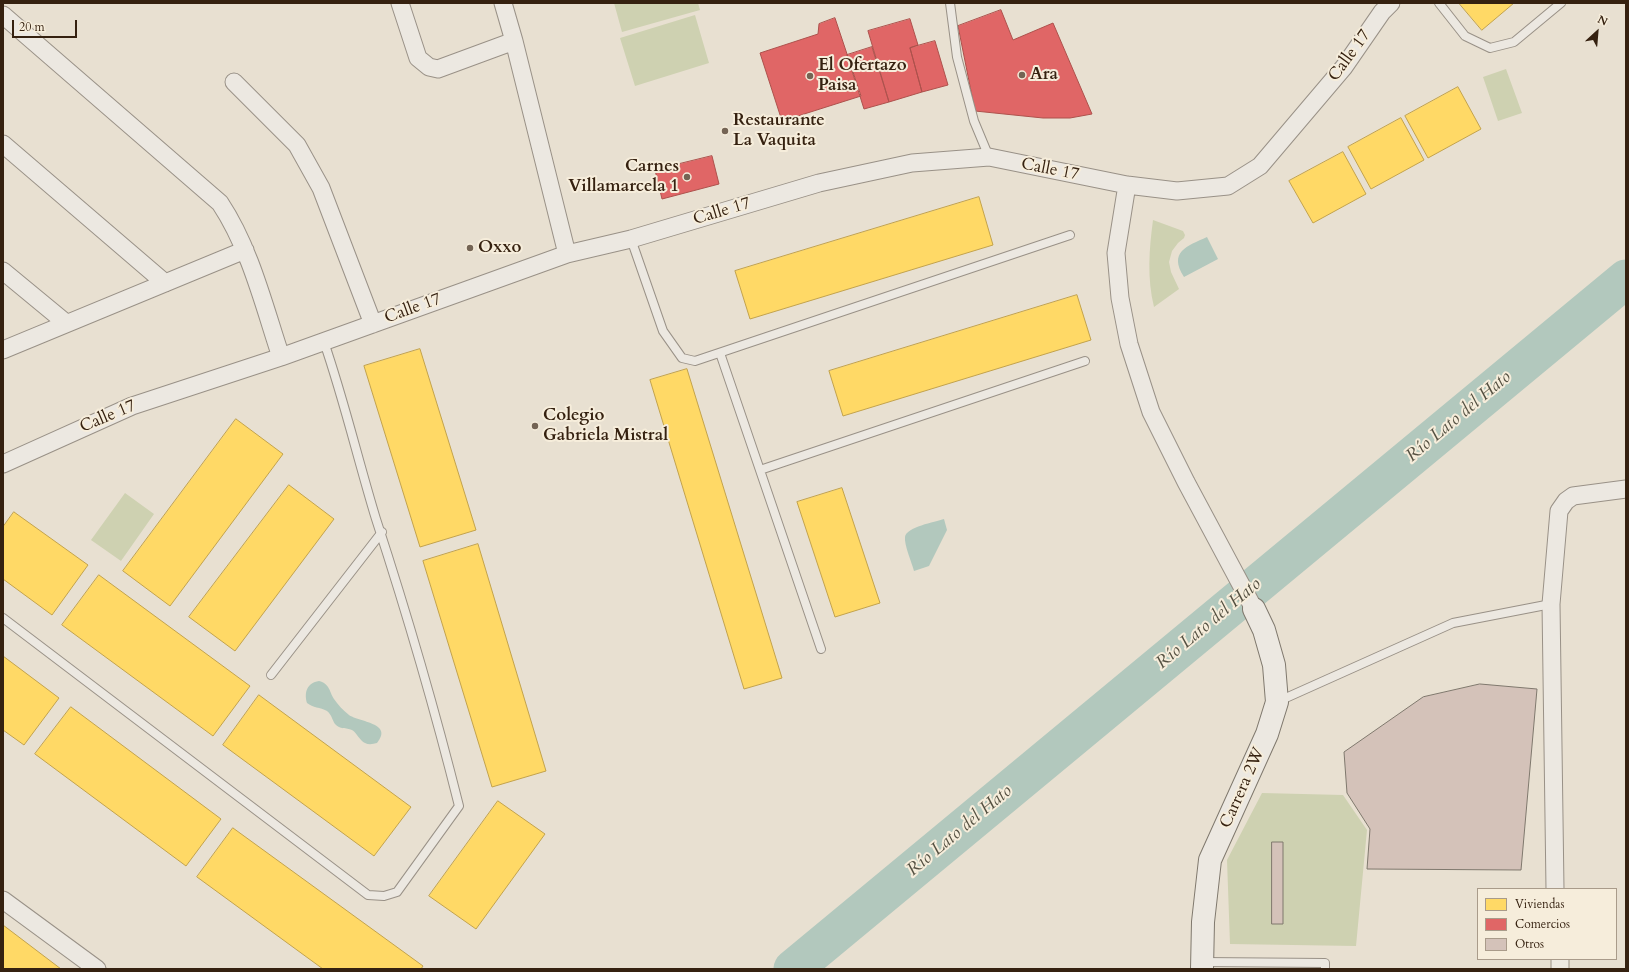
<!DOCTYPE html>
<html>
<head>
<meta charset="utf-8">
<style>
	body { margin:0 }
	#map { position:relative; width:1629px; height:972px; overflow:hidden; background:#e8e0d1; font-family:Cardo,serif }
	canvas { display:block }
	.frame { position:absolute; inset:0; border:4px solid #352110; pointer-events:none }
	.legend { position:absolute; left:1477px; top:888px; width:140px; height:72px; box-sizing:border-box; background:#f6eddb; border:1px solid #a99b8a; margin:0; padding:5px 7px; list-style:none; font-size:12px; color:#352110 }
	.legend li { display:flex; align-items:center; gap:8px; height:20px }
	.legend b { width:20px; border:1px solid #a99b8a }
	.north { position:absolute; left:1577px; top:12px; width:40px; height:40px; -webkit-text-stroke:3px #f6eddb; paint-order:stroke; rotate:26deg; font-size:11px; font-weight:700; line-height:16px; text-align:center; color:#352110 }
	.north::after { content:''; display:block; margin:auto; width:14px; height:18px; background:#352110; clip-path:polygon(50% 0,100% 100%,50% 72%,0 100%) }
	.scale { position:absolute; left:12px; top:20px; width:65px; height:18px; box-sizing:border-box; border:2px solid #352110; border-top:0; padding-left:5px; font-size:12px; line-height:14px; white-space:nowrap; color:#352110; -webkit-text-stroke:3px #f6eddb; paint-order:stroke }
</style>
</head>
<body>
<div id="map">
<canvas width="1629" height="972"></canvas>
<div class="frame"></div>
<ul class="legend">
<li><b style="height:11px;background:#ffd966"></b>Viviendas</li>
<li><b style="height:11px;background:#e06666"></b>Comercios</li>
<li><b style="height:11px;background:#d4c2b9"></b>Otros</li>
</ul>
<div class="north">N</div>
<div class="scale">20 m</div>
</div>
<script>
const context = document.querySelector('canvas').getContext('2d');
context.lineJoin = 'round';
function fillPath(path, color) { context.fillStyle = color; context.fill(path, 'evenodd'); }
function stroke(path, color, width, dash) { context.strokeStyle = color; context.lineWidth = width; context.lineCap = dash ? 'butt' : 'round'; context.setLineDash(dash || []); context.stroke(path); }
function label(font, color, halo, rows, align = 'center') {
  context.font = font + ' Cardo,serif'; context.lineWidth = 4; context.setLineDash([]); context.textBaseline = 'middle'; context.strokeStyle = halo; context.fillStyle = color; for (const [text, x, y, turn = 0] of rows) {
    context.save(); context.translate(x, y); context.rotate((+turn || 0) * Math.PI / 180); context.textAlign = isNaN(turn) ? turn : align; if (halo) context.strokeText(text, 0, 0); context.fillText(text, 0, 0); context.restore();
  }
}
fillPath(new Path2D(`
	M614,3h84l2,7 -78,22z
	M695,15l14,48 -74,23 -15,-48z
	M1506,69l16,44 -24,8 -15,-44z
	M1153,220l30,11 2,4 -1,3 -6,5 -6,8 -3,11 2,10 8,17 -25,18c-7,-29 -5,-57 -1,-87z
	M125,493l29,21 -33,47 -30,-21z
	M1262,793l81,2 24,35 -11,116 -126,-2 -3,-84z`), '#ced1b1');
fillPath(new Path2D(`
	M1207,237l11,22 -34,18c-16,-25 3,-31 23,-40z
	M944,519l3,11 -18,36 -15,5c-2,-8 -10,-26 -9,-34 1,-10 30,-15 39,-18z
	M319,681c11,3 10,10 15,18 4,6 9,11 15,16 10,7 45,8 28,28 -4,1 -8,2 -12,0 -5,-2 -8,-10 -13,-13 -6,-3 -12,0 -17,-6 -3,-4 -3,-9 -8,-13 -7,-4 -14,-3 -20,-8 -3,-11 0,-20 12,-22z`), '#b2c8bd');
const homes = new Path2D(`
	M1459,3h55l-32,27z
	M1458,87l23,42 -53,29 -23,-42z
	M1401,118l23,42 -53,29 -23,-42z
	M1343,152l23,42 -53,29 -24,-42z
	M979,197l14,48 -243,74 -15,-48z
	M1077,295l14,45 -248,76 -14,-45z
	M420,349l56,181 -56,17 -56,-181z
	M687,369l95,309 -38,11 -94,-309z
	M236,419l47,35 -113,152 -47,-35z
	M289,485l45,34 -99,132 -46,-34z
	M842,488l38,115 -45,14 -38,-115z
	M14,512l74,53 -36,50 -49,-36v-52z
	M478,544l68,227 -54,16 -69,-226z
	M99,575l151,111 -37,50 -151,-111z
	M3,656l56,42 -35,47 -21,-15z
	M259,695l152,112 -37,49 -151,-111z
	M71,707l150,112 -35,47 -151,-112z
	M498,801l47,33 -69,95 -47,-33z
	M233,828l190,138 -2,3h-98l-126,-92z
	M3,925l58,44h-58z`);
fillPath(homes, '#ffd966');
stroke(homes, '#c2a24c', 1);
const shops = new Path2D(`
	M1001,10l12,30 40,-17 39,91 -22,4h-27l-68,-7 -17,-85z
	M835,18l26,78 -79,25 -22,-68 58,-19 1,-10z
	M910,19l8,26 -8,3 12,44 -33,10 -21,-71z
	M935,41l13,44 -26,7 -12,-44z
	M872,47l17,55 -25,7 -17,-54z
	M712,156l7,28 -57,15 -7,-29z`);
fillPath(shops, '#e06666');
stroke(shops, '#ad514c', 1);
stroke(new Path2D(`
	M793,969l833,-690`), '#b2c8bd', 39);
const building = new Path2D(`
	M1480,684l57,5 -16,181 -154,-1 3,-40 -23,-36 -3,-41 79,-55z
	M1272,842h11v82h-11z`);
fillPath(building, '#d4c2b9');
stroke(building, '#7f786d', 1);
const lane = new Path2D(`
	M950,3l7,54 17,64 15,36
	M1439,3l26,33 25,12 24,-6 47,-39
	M631,239l32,92 19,27 13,3 375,-126
	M720,353l101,296
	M760,470l325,-109
	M3,618l365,277 16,1 13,-4 62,-86c-24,-96 -52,-192 -83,-287 -18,-59 -32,-119 -52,-177
	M271,675l111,-143
	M1279,701l174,-78 98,-19
	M1203,962l122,1v6`);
const street = new Path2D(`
	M400,3l18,55 11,9 9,2 76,-28
	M503,3l11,38 53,213
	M3,15l217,188c30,45 44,103 61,154
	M234,82l63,63 24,43 52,136
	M3,144l162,139
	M1127,185l-11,68 4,45 9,46 22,68 35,70 68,127
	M3,271l63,52
	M3,350l242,-100
	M3,464l129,-58 149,-49 286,-103 64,-15 188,-56 93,-20 77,-6 138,28 50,6 51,-5 32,-20 84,-99 38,-55 9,-9
	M1555,889l-4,-285 8,-93 7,-10 7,-5 53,-7
	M3,900l94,69
	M1560,969v-10`);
const secondary = new Path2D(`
	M1202,969l1,-47 7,-62 57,-126 10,-32 -3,-37 -10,-35 -10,-21`);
stroke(lane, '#999187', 10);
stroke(street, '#999187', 19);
stroke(secondary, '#7f786d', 24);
stroke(lane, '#ece8e1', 8);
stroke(street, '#ece8e1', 17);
stroke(secondary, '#ece8e1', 22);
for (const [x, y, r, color] of [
	[1022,75,4,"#746454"],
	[810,76,4,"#746454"],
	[725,131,4,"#746454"],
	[687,177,4,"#746454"],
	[470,248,4,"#746454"],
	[535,426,4,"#746454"]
]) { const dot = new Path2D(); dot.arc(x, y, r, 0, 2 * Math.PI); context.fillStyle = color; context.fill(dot); stroke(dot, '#f6eddb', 1.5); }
label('17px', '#352110', '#f6eddb', [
	["Calle 17",1350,56,-54],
	["Calle 17",1050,170,11],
	["Calle 17",722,212,-17],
	["Calle 17",413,309,-20],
	["Calle 17",108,417,-23],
	["Carrera 2W",1243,788,-66]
]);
label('bold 17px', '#352110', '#f6eddb', [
	["El Ofertazo",818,66],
	["Paisa",818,86],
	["Ara",1030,75],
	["Restaurante",733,121],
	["La Vaquita",733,141],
	["Carnes",679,167,"right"],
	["Villamarcela 1",679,187,"right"],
	["Oxxo",478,248],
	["Colegio",543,416],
	["Gabriela Mistral",543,436]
], 'left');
label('italic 18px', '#545041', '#f6eddb', [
	["Río Lato del Hato",1459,417,-40],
	["Río Lato del Hato",1209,624,-40],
	["Río Lato del Hato",960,831,-40]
]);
</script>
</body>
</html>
